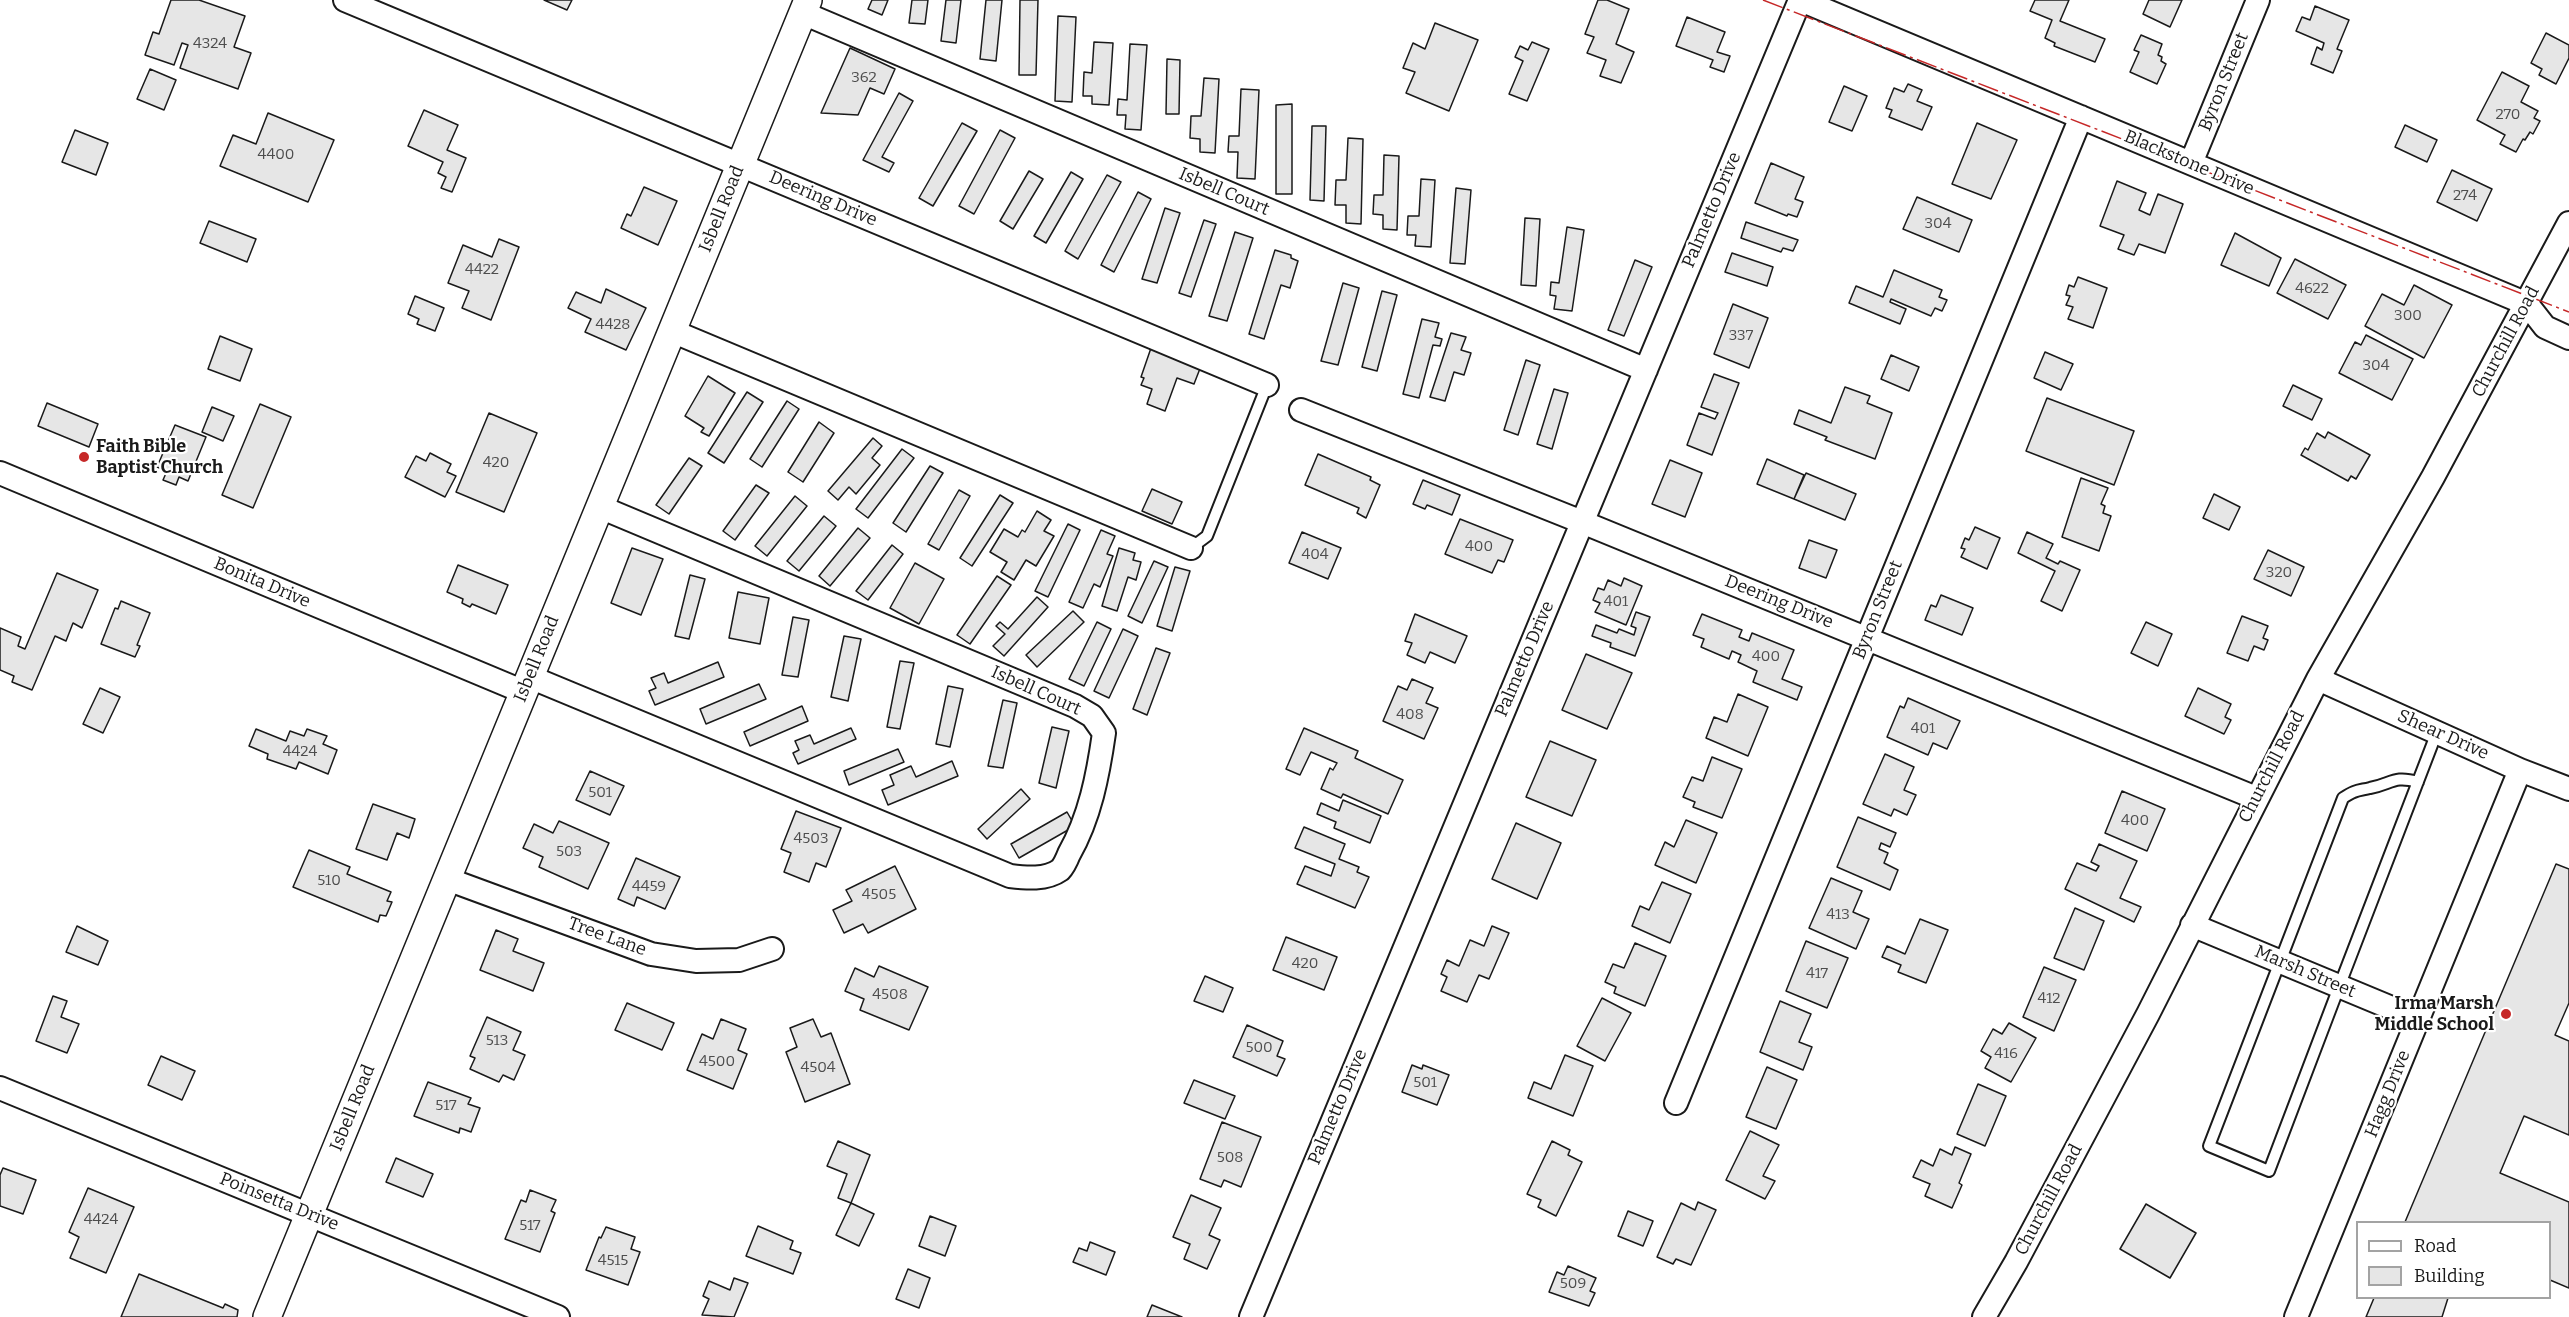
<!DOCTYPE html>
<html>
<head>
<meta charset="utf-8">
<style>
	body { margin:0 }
	#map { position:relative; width:2569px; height:1317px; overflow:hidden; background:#fff; font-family:Bitter,serif }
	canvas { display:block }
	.legend { position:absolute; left:2356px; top:1221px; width:195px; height:78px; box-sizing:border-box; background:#fff; border:2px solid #a3a3a3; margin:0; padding:8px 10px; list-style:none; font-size:18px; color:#1a1a1a }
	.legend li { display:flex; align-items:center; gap:12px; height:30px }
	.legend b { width:30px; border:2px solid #a3a3a3 }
</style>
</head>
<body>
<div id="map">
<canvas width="2569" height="1317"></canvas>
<ul class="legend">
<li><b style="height:8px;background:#fff"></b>Road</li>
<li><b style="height:16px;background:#e6e6e6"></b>Building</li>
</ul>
</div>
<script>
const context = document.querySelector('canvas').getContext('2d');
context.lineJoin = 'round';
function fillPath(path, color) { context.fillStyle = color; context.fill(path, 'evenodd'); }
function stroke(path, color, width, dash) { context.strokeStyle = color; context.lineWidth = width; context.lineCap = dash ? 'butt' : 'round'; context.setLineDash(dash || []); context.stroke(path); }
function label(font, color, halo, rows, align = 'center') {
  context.font = font + ' Bitter,serif'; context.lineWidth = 4.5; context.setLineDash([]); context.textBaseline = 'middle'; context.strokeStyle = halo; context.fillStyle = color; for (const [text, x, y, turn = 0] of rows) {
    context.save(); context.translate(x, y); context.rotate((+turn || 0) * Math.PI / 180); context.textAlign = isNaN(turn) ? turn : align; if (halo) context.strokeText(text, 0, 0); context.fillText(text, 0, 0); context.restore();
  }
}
const building = new Path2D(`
	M171,0h28l46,16 -11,31 17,6 -13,36 -58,-21 8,-23 -6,-2 -8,22 -29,-10 8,-23 6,2z
	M544,0h28l-5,10z
	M872,0h16l-6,15 -14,-6z
	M912,0h16l-3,24 -16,-1z
	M946,0h15l-5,43 -15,-2z
	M986,0h16l-6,61 -16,-2z
	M1020,0h18l-2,75h-17z
	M1598,0h9l22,9 -13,35 18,8 -13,31 -21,-7 6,-16 -19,-7 7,-16 -9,-3z
	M2035,0h34l-9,21 45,18 -10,23 -41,-16 1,-3 -10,-5 7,-18 -22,-9z
	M2149,0h33l-12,27 -27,-13z
	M2315,6l34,14 -12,29 5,2 -9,22 -22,-9 6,-17 5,3 2,-7 -28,-12 6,-14 8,3z
	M1058,16l18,1 -4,85 -17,-1z
	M1687,17l38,15 -8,20 13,4 -6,16 -14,-5 3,-7 -37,-14z
	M1435,23l43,17 -29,71 -43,-18 9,-21 -12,-4 10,-25 12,6z
	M2546,33l23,12v13l-13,26 -17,-9 3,-6 -11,-6z
	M2141,35l21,9 -4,11 4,2 -1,4 5,3 -9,20 -27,-12 9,-20 -5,-2z
	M1094,42l19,1 -4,62 -17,-1v-8h-9l1,-24 8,1z
	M1532,42l17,7 -22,52 -18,-7 14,-33 -8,-4 5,-11 8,4z
	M1130,44l17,1 -6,85 -16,-1 1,-14h-9l1,-16 9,1z
	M850,48l45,21 -11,25 -14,-6 -12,27 -37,-2z
	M1167,59l13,1 -1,54h-13z
	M150,69l26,11 -12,30 -27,-11z
	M2502,72l27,14 -8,16 17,9 -4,7 6,3 -7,13 -3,-2 -5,8 -2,-1 -7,13 -16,-8 5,-9 -28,-15z
	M1204,78l15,1 -4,74 -15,-1v-13l-10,-1 1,-22h10z
	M1908,84l14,6 -5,11 15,6 -10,23 -33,-13 3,-7 -6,-2 8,-20 10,4z
	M1844,86l23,10 -15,35 -23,-9z
	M1241,89l18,1 -4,89 -18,-1 1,-26h-10l1,-16h10z
	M899,93l14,8 -31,56 12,6 -5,9 -26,-12z
	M1292,104v90h-16v-89z
	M424,110l34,15 -11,25 19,8 -14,34 -11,-4 5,-11 -8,-4 5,-11 -35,-16z
	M268,113l66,27 -26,62 -88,-36 13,-31 23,9z
	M962,123l15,8 -44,75 -14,-8z
	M1977,123l40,17 -26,59 -39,-15z
	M2405,125l32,15 -10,22 -32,-15z
	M1312,126h14l-2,75 -14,-1z
	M75,130l33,13 -12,32 -34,-13z
	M1000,130l15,8 -41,76 -15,-8z
	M1348,138l15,1 -2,85 -15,-1v-18h-11l1,-25h10z
	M1384,155l15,1 -2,74 -14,-1v-14l-10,-1 1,-19h9z
	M1771,163l33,14 -9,22 8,3 -6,15 -9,-3 -1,2 -32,-13z
	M2452,170l40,19 -15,32 -40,-19z
	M1029,171l14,8 -30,50 -13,-8z
	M1071,172l12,7 -37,64 -12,-7z
	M1107,175l14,7 -43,77 -13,-8z
	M1421,179l14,1 -4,67 -16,-1 1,-11h-9l1,-19h11z
	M2117,181l29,12 -7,17 11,5 8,-21 25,10 -18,49 -26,-9 -5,11 -16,-6 6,-14 -24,-9z
	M644,187l33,14 -19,44 -37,-17 6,-14 4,2z
	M1456,188l15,2 -6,74 -15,-1z
	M1138,192l13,7 -37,73 -13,-7z
	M1917,197l55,23 -13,32 -56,-23z
	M1165,208l15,5 -23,70 -15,-4z
	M1525,218l15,1 -4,67 -15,-1z
	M1204,220l12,4 -25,73 -12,-4z
	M209,221l47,18 -9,23 -47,-19z
	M1746,222l52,18 -5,11 -10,-3 -2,4 -40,-14z
	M1567,227l17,3 -12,81 -18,-2 2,-13 -6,-1 1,-13 8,1z
	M1235,232l18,6 -26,83 -18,-5z
	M2235,233l46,25 -12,28 -48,-21z
	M499,239l20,8 -28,73 -29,-12 7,-17 -21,-8 15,-38 29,12z
	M1275,250l16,5v3l7,3 -8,27 -9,-3 -17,54 -15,-5z
	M1732,253l41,14 -6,19 -42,-14z
	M2295,259l51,26 -18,34 -51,-26z
	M1635,260l17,7 -28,69 -16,-6z
	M1894,270l48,20 -3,7 8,3 -5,11 -7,-3 -4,8 -40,-17 -1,3 16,7 -6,15 -51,-21 7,-17 27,11z
	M2078,277l29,11 -14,40 -25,-9 5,-12 -7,-2 4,-9 -4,-1 3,-10 5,2z
	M1343,283l16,5 -21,77 -17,-4z
	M2414,285l38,20 -28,53 -59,-32 17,-32 22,11z
	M606,289l40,19 -20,42 -41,-18 6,-13 -23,-11 8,-16 25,11z
	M1382,291l15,4 -20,76 -15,-4z
	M415,296l29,12 -9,23 -18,-7 2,-5 -11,-5z
	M1733,304l35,14 -19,50 -35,-14z
	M1422,319l17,4 -4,14 7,2 -2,7 -7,-1 -14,53 -16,-4z
	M1451,333l15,4 -5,13 10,3 -7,22 -10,-3 -9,29 -15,-4z
	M2366,335l47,24 -21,41 -53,-27 16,-31 6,3z
	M220,336l32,13 -12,32 -32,-12z
	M1151,348l50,18 -7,18 -17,-6 -12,33 -18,-7 5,-15 -11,-4 3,-7 -3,-1z
	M2045,352l28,12 -12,26 -27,-12z
	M1891,355l28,12 -10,24 -28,-12z
	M1526,360l14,5 -22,70 -14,-5z
	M1714,374l25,9 -27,72 -25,-10 12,-32 16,6 3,-6 -17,-6z
	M708,376l27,17 -26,43 -8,-4 3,-4 -19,-12z
	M2293,385l29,14 -10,21 -29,-14z
	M1845,387l25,9 -3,7 25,10 -17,46 -50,-19 2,-3 -33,-13 5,-14 32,13z
	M1554,389l14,4 -16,56 -15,-5z
	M747,392l16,10 -39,61 -16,-10z
	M2047,398l87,33 -20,54 -88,-34z
	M787,401l12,8 -37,58 -12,-8z
	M47,403l51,21 -9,23 -51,-21z
	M260,404l31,13 -38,91 -31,-13z
	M212,407l22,9 -11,25 -21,-9z
	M489,413l48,20 -33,79 -48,-20z
	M819,422l15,11 -31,49 -15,-10z
	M175,425l31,12 -18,44 -9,-4 -3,8 -13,-5 4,-9 -10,-4z
	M2328,432l42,23 -14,24 -5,-3 -3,5 -47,-26 4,-7 3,2 9,-17 8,5z
	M873,438l9,8 -10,12 8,7 -24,29 -7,-7 -11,13 -10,-9z
	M902,449l12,9 -46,60 -12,-9z
	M430,453l21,11 -4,8 9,4 -11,21 -40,-20 11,-21 10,5z
	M1318,454l53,23 -1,3 10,5 -14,33 -9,-5 2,-5 -54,-23z
	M689,458l13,8 -33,48 -13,-9z
	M1767,459l37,16 -10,24 -37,-15z
	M1670,460l32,13 -17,44 -33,-13z
	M930,466l13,7 -37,59 -13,-9z
	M1806,473l50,21 -11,26 -51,-21z
	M2081,478l27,10 -7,16 4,2 -2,7 8,3 -12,35 -37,-14z
	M1423,480l37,15 -8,20 -25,-10 -2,4 -12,-5z
	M756,485l13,8 -34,47 -12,-9z
	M1152,489l30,13 -10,22 -30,-13z
	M959,490l11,6 -31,54 -11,-6z
	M2214,494l26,13 -11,23 -26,-12z
	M1000,495l13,8 -41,63 -12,-8z
	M795,496l12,10 -40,50 -12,-10z
	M1037,511l14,9 -7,11 10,5 -18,30 -10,-6 -12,20 -13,-8 6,-10 -17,-10 14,-23 14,8 4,-7 3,2z
	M824,516l12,10 -37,45 -12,-10z
	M1460,519l53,21 -9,22 -6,-2 -6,13 -47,-19z
	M1068,524l12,6 -32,67 -13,-6z
	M1975,527l25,11 -13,31 -26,-12 4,-8 -4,-1 4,-10 4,2z
	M858,528l12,10 -40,48 -11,-10z
	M1101,530l14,6 -8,18 6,2 -13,31 -6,-3 -11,24 -14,-6z
	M1302,532l39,16 -13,31 -39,-16z
	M2027,532l26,12 -7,14 12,6 2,-3 20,9 -18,41 -21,-10 14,-30 -37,-18z
	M1809,540l28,10 -11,28 -27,-10z
	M892,545l11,9 -35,46 -12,-9z
	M632,548l31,11 -22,56 -30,-12z
	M1119,548l16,5 -2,7 8,2 -5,18 -8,-3 -11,34 -15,-5z
	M2268,550l36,17 -13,29 -37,-17z
	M1154,561l14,6 -26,56 -14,-7z
	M915,563l29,16 -25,45 -29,-16z
	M458,565l50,20 -12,29 -24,-10 -2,3 -8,-4 1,-4 -16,-7z
	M1175,567l15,4 -18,60 -15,-5z
	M57,573l41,17 -16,38 -9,-5 -7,18 -11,-5 -23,54 -20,-8 2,-6 -14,-6v-42l21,9 -3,9 7,3z
	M690,575l15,4 -16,60 -14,-3z
	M997,576l14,9 -41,59 -13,-9z
	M1624,578l18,8 -16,39 -31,-13 5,-9 -7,-3 5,-12 6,2 4,-10 13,6z
	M738,592l31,6 -9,46 -31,-6z
	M1941,595l32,13 -11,27 -37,-15 6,-15 5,2z
	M1037,597l11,10 -44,49 -11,-10 12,-12 -9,-8 4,-4 8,7z
	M121,601l29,12 -13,32 3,1 -5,11 -34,-13 14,-36 3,1z
	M1073,611l11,11 -47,45 -11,-12z
	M1636,612l14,5 -15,39 -25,-9 1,-4 -19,-7 4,-11 21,8 2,-4 15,6 2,-7 -5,-2z
	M1415,614l52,22 -12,27 -25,-11 -5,11 -18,-8 5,-12 -7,-2z
	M1702,614l40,16 -3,7 10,4 3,-8 42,17 -12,29 20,8 -5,13 -44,-18 4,-11 -19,-9 3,-7 -9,-4 -3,8 -28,-12 3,-8 -11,-4z
	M2242,616l26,10 -5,12 5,2 -4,10 -10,-4 -6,15 -21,-8z
	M793,617l16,3 -11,57 -16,-2z
	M1097,622l14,7 -27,57 -15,-7z
	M2146,622l26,12 -14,32 -27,-13z
	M1123,629l15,7 -29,62 -15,-7z
	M844,636l17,3 -13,62 -17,-4z
	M1156,648l14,5 -23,62 -14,-6z
	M1586,654l46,19 -25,56 -45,-19z
	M900,661l14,2 -14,66 -13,-2z
	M718,662l6,15 -69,28 -6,-14 7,-3 -5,-10 13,-5 4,10z
	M1412,679l21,9 -7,15 12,5 -14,31 -41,-18 15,-35 9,4z
	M759,684l7,15 -60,25 -6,-15z
	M948,686l15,3 -13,58 -14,-3z
	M100,688l20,9 -17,36 -20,-9z
	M2198,688l33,16 -6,13 6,3 -7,14 -39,-18z
	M1738,694l30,13 -20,49 -42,-18 8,-21 13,5z
	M1908,698l52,23 -13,28 -14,-6 -5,12 -41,-18 13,-31 4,2z
	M1003,700l14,3 -14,65 -15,-2z
	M802,706l6,15 -58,25 -6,-14z
	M1052,727l17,4 -13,57 -17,-5z
	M851,728l5,11 -58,25 -5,-11 6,-3 -4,-9 15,-6 4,9z
	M1304,728l54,23 -3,7 48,22 -15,34 -45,-20 -2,4 -20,-9 9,-21 3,2 4,-7 -26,-11 -11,23 -14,-6z
	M256,729l30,12 4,-10 14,5 3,-7 20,7 -4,8 14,6 -9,24 -29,-12 -3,7 -29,-10 1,-5 -19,-8z
	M1550,741l46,19 -24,56 -46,-19z
	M898,749l6,13 -55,23 -5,-14z
	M1885,754l29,13 -10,23 12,5 -9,20 -13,-6 -3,7 -28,-12z
	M1712,757l30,12 -20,49 -29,-11 2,-5 -12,-5 9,-20 11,4z
	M952,761l6,15 -70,29 -6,-15 12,-5 -4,-10 21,-9 5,11z
	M590,771l34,15 -14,29 -34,-15z
	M1021,789l9,10 -43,40 -9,-10z
	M2122,791l43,18 -18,42 -42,-18z
	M1343,800l38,16 -11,27 -36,-15 2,-6 -19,-8 4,-11 18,8z
	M373,804l42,15 -6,19 -12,-5 -10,27 -31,-11z
	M796,811l45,17 -15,39 -10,-4 -7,19 -25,-10 7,-19 -10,-4z
	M1067,812l8,14 -56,32 -8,-14z
	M1858,817l38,16 -6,14 -9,-4 -2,6 9,4 -4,10 14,7 -8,20 -53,-23z
	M1686,820l31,13 -21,50 -41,-18 10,-23 9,5z
	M559,821l50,22 -21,46 -49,-22 4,-10 -20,-9 11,-24 19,9z
	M1516,823l45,20 -24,56 -45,-20z
	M1304,827l41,17 -6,15 20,8 -2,5 12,5 -14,31 -58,-24 8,-18 26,10 4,-12 -40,-16z
	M2099,844l38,17 -17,37 21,9 -7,15 -69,-33 12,-26 19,8 3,-5 -8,-4z
	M309,850l41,17 -3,7 44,18 -4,9 5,1 -6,14 -6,-1 -2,7 -85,-35z
	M636,858l44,19 -15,32 -28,-12 -3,9 -16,-7z
	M2556,864l13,5v134l-14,32 14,6v94l-45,-19 -24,57 69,29v86l-19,-8v-58h-145z
	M895,866l21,43 -48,24 -5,-9 -19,9 -11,-23 19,-9 -6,-11z
	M1831,878l31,13 -9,21 16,7 -13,30 -47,-21z
	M1662,882l29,12 -21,49 -38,-17 8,-20 9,4z
	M2075,908l29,13 -20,49 -30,-12z
	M1920,919l28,11 -22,53 -28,-11 3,-7 -19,-8 5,-11 18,8z
	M77,926l31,15 -10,24 -32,-13z
	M1492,926l17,7 -20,46 -10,-4 -12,27 -26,-11 6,-14 -6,-3 6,-14 12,6 11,-26 14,6z
	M496,930l22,9 -5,12 31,12 -11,28 -53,-21z
	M1286,937l51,20 -13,33 -51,-20z
	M1806,941l42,17 -21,50 -41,-17z
	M1635,943l31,13 -21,50 -31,-13 2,-6 -11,-5 8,-18 11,4z
	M879,966l49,21 -19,43 -49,-20 4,-11 -19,-8 10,-23 19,9z
	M2044,967l32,13 -22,51 -31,-14z
	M1205,976l28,12 -10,24 -29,-11z
	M53,996l14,5 -6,16 18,7 -12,29 -31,-12z
	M1602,998l29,15 -26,48 -28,-15z
	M1780,1001l31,13 -12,28 13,5 -9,23 -43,-18z
	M627,1003l47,20 -12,27 -47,-20z
	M487,1017l34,15 -8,18 12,5 -11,25 -11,-5 -4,7 -29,-13 5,-11 -5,-2z
	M721,1019l25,10 -8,21 9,4 -14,35 -46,-19 15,-36 11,5z
	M813,1019l8,18 10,-4 19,51 -45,18 -19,-50 11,-5 -7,-19z
	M2009,1023l27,15 -25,44 -26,-14 6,-11 -10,-6 12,-22 9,5z
	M1247,1025l36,16 -6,15 8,3 -8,17 -44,-19z
	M1565,1055l28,11 -20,50 -45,-18 6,-16 17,7z
	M161,1056l34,15 -13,29 -34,-15z
	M1412,1065l10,4 1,-4 26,10 -12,30 -35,-13z
	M1767,1067l30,13 -21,49 -30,-12z
	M1194,1080l41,16 -10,23 -41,-16z
	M428,1082l43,16 -3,6 12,4 -9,24 -11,-4 -1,5 -45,-17z
	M1978,1084l28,12 -21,50 -28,-12z
	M1222,1122l39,15 -20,50 -17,-7 -3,7 -21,-8z
	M1750,1131l29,14 -16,31 12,5 -10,18 -39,-19z
	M838,1141l32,14 -19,48 -13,-5 9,-24 -20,-8z
	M1552,1141l18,9 -2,5 14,7 -26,54 -18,-9 3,-7 -14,-6z
	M1955,1147l16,7 -12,29 3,2 -10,23 -27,-12 5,-12 -17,-7 8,-17 12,6 7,-17 12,6z
	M396,1158l37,16 -10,23 -37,-15z
	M3,1168l33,12 -13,34 -23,-8v-31z
	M88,1188l46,19 -28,66 -36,-15 9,-21 -10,-5z
	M530,1190l26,10 -5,11 4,2 -15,39 -35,-13 16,-39 5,2z
	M1191,1195l30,13 -12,27 11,5 -13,29 -23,-10 6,-15 -17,-7z
	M1698,1202l18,8 -25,55 -15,-6 -3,5 -16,-7 24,-54 14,7z
	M851,1203l23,11 -15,32 -23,-11z
	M2146,1204l50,29 -26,45 -50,-29z
	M1628,1211l25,10 -10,25 -25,-10z
	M930,1216l26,10 -11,30 -26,-10z
	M758,1226l35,15 -3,8 11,4 -8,21 -47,-18z
	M606,1227l29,10 -4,12 9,3 -12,33 -42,-15 13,-33 2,1z
	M1090,1242l25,10 -9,23 -33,-13 6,-14 8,3z
	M1568,1266l28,12 -6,13 5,2 -6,13 -40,-14 8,-20 7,3z
	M908,1269l22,9 -11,30 -23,-9z
	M139,1274l84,34 2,-4 13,6 -1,7h-116z
	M734,1278l14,5 -14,34 -32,-2 7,-16 -6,-3 6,-15 21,9z
	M2374,1298h74l-6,19h-76z
	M1152,1305l30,12h-35z`);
fillPath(building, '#e6e6e6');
stroke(building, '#1a1a1a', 1.5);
const service = new Path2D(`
	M1191,548l16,-12 60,-151
	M2418,782c-25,-7 -26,2 -48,6 -13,3 -15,2 -27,10l-134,348 60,25c55,-147 112,-292 168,-439`);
const minor = new Path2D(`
	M345,0l922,385
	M1801,0l726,304 18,23 24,11
	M803,13l843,357
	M2191,163l67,-163
	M672,331l519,217
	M1301,410l281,112 674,276
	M0,473l524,219
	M530,677l480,199c16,2 36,4 50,-6 4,-4 7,-11 9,-16 21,-37 29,-79 35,-121l-12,-17 -17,-10 -475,-199
	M2318,679l202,91 49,19
	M447,879l204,75 45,7 43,-1 33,-11
	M2192,925l226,94
	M0,1088l558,229
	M1676,1103l405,-986
	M1251,1317l549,-1317
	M1984,1317l32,-55 132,-248 170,-335 115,-202 136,-254
	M2296,1317l224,-547`);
const tertiary = new Path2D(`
	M267,1317l541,-1317`);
stroke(service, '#1a1a1a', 14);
stroke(minor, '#1a1a1a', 26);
stroke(tertiary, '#1a1a1a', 30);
stroke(service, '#fff', 10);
stroke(minor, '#fff', 22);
stroke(tertiary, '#fff', 27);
stroke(new Path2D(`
	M1763,0l806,312`), '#c62828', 1.5, [21, 4.5, 3, 4.5]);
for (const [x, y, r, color] of [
	[84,457,6,"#c62828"],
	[2506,1014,6,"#c62828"]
]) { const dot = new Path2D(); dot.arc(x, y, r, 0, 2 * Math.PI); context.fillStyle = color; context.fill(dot); stroke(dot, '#fff', 2); }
label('15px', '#4d4d4d', null, [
	["4324",210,44],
	["362",864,78],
	["270",2508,115],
	["4400",276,155],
	["274",2465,196],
	["304",1938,224],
	["4422",482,270],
	["4622",2312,289],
	["300",2408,316],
	["4428",613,325],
	["337",1741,336],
	["304",2376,366],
	["420",496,463],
	["400",1479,547],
	["404",1315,555],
	["320",2279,573],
	["401",1616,602],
	["400",1766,657],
	["408",1410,715],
	["401",1923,729],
	["4424",300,752],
	["501",600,793],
	["400",2135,821],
	["4503",811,839],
	["503",569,852],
	["510",329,881],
	["4459",649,887],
	["4505",879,895],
	["413",1838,915],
	["420",1305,964],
	["417",1817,974],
	["4508",890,995],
	["412",2049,999],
	["513",497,1041],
	["500",1259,1048],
	["416",2006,1054],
	["4500",717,1062],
	["4504",818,1068],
	["501",1425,1083],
	["517",446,1106],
	["508",1230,1158],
	["4424",101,1220],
	["517",530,1226],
	["4515",613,1261],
	["509",1573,1284]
]);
label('18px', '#1a1a1a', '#fff', [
	["Byron Street",2224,82,-68],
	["Blackstone Drive",2189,163,23],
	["Isbell Court",1224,192,23],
	["Deering Drive",823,199,23],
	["Isbell Road",722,209,-68],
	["Palmetto Drive",1712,210,-67],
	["Churchill Road",2506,342,-62],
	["Bonita Drive",262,583,23],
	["Deering Drive",1779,602,22],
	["Byron Street",1878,610,-68],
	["Isbell Road",537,659,-68],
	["Palmetto Drive",1525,659,-67],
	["Isbell Court",1036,691,24],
	["Shear Drive",2443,735,24],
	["Churchill Road",2272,767,-63],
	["Tree Lane",607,937,20],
	["Marsh Street",2305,972,23],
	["Hagg Drive",2388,1094,-68],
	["Palmetto Drive",1338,1107,-67],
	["Isbell Road",353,1108,-68],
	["Churchill Road",2049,1200,-62],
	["Poinsetta Drive",279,1202,22]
]);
label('bold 18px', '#1a1a1a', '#fff', [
	["Faith Bible",96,447],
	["Baptist Church",96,468],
	["Irma Marsh",2494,1004,"right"],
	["Middle School",2494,1025,"right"]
], 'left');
</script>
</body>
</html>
